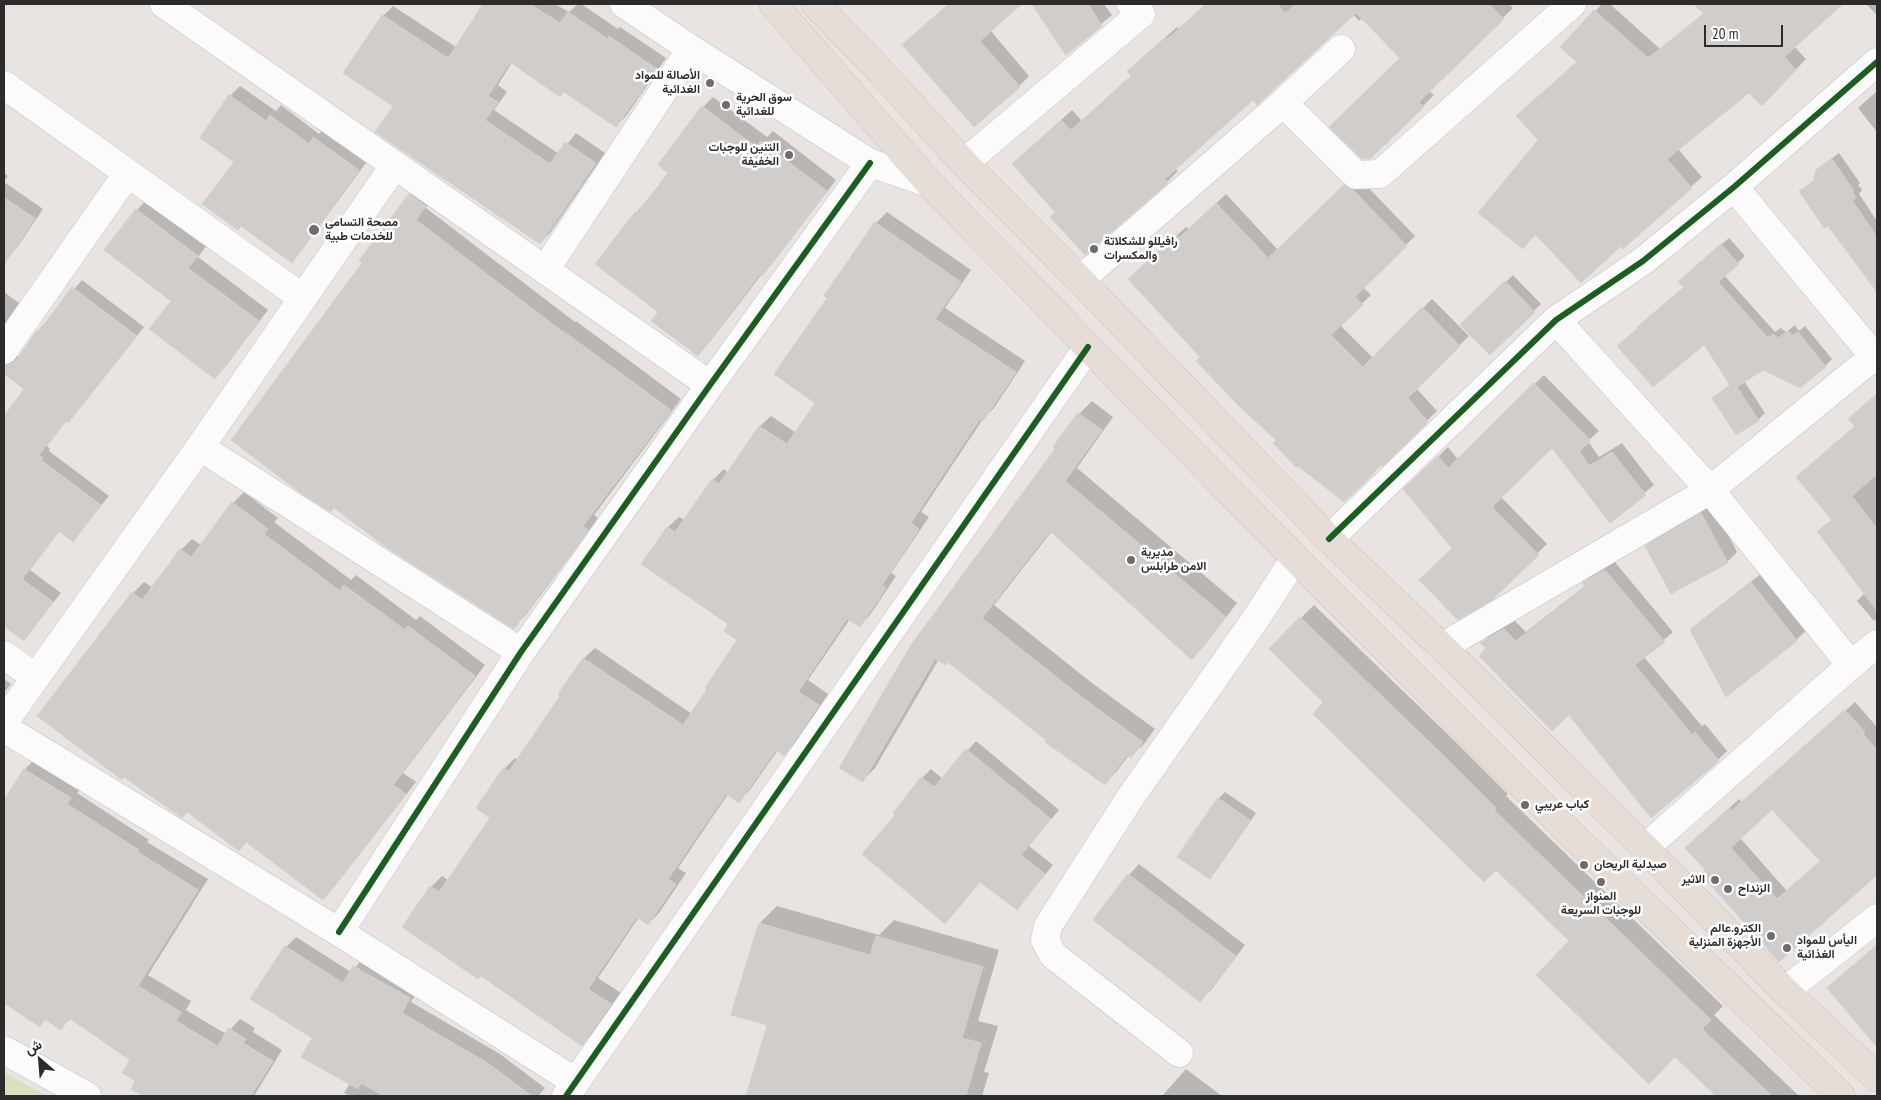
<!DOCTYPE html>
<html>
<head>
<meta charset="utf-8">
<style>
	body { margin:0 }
	#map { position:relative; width:1881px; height:1100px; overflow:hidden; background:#e9e4e2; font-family:"PT Sans Narrow",Vazirmatn,sans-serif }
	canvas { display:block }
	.frame { position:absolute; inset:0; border:5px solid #2c2c2c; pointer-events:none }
	.north { position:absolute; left:15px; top:1035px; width:50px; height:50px; -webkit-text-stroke:4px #fff; paint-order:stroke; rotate:333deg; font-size:14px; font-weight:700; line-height:20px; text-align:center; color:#2c2c2c }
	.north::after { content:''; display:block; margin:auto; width:18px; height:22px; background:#2c2c2c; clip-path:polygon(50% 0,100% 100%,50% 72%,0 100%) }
	.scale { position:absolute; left:1704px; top:25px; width:79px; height:22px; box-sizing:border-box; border:2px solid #2c2c2c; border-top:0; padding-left:6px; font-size:15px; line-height:18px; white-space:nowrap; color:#2c2c2c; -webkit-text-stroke:4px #fff; paint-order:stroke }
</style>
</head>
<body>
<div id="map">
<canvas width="1881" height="1100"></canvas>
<div class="frame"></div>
<div class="north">ش</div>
<div class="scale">20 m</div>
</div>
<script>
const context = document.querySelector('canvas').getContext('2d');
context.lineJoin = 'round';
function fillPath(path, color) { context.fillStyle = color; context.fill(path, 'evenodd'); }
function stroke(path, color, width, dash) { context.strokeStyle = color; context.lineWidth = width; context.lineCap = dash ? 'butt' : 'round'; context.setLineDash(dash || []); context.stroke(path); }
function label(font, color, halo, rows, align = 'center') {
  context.font = font + ' "PT Sans Narrow",Vazirmatn,sans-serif'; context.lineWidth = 5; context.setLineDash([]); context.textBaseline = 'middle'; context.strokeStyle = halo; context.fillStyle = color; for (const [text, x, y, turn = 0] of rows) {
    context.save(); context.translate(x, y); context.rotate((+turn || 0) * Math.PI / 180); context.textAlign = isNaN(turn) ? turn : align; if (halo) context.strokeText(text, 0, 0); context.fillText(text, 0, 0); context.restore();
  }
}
fillPath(new Path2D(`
	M4,1072l42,24h-42z`), '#d7e1be');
fillPath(new Path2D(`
	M484,4h71l14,8 9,-8h3l37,25 2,-2 46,31 -40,58 -10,10 -51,-35 -53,-29 -14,23 9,7 -13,18 65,44 17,-21 29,20 -55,80 -10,10 -145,-138 -12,-89 10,-10 63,41z
	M949,4h71l-30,26 39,46 -10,10 -116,-41z
	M1034,4h70l8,11 -46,38z
	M1207,4h302l4,4 -84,83 5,4 -64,63 32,-100 -40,-40 -3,3 -6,-7 -100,84 -78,71 3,2 -11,11 -82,72 -29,-42 -32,-58 48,-44 10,11 50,-46 7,-14 38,-34 2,2z
	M1602,4h8l50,45 44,-36 -9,-9h146l-47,42 12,13 -33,35 -24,-2 -71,57 24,28 -79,70 -2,-3 -85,-10 -13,14 16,-108 -11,-35 50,-44 -16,-14z
	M1866,4h11v11z
	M240,86l36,25 5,-6 38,29 5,-6 44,32 -67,91 -10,10 -55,-100 -35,-23 29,-42z
	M1877,91v41l-19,-24z
	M713,97l54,40 6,-6 63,49 -64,84 -10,10 -54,70 -10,11 -38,-44 -24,-98 34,-40 33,-66z
	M1839,153l21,30 -2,2 4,5 -3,4 18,27v69l-49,-66 -27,-33 13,-11 3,-10z
	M4,173l4,3 -4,5z
	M1354,176l8,5 53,55 -52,51 8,8 -31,30 33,33 59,-59 37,37 -53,52 21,23 -93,90 -66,-61 -76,-84 -63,-86 47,-43 3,2 37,-35 52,56z
	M4,182l39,27 -25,37 -9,10 -5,-4z
	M421,184l15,10 -10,14 149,114 1,-1 105,78 -87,116 4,3 -73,98 -12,11 -149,-364 46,-68z
	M147,199l60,46 -9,12 70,53 -43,57 -10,11 -43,-77 -66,-51 31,-40z
	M887,212l84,58 -26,38 80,53 -31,47 -11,11 -62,93 8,5 -38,56 5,3 -26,39 -10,11 -10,-7 -42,61 20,14 -17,26 -16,23 -11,11 -6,-4 -29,41 -10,10 -11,-7 -50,74 8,5 -27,40 -11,11 -9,-7 -41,61 23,15 -28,40 -11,11 -101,-69 -77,-48 27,-40 11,-11 6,4 44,-63 -15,-9 27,-39 11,-11 3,2 44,-64 -2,-2 24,-36 11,-10 97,66 47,-74 -9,-16 -87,-60 25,-37 11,-10 6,3 28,-40 11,-11 4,4 32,-47 11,-10 25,17 21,-31 12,-104 -3,-2 50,-73z
	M1729,238l16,18 -21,19 51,57 6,-4 5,4 9,-7 4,6 6,-5 27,33 -7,7 -62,3 -19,12 21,32 -7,7 -45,-22 18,-14 -46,-97 2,-12z
	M1513,275l28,29 -51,49 -28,-28z
	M82,280l62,47 -68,86 -9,7 -20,26 3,3 -1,2 60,45 -36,44 -13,-10 -30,40 31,23 -38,47 -19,-15v-207l22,-29 -21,-24 8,-8 7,-1 17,-24z
	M4,292l15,11 -15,22z
	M1544,375l55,56 -11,10 11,16 23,-14 32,42 -44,36 -58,-74 -51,50 46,47 -56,55 -37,-52 -49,-57 43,-43 10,13z
	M1877,395v224l-3,2 -17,-20 8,-8 -46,-61 14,-13 23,-94z
	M1092,401l21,16 -36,51 160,135 -33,43 -12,12 -140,-127 -58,74 98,78 63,46 -11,15 -13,12 -2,-1 -12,16 -13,13 -155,-123 -10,-2 -64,109 -13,13 195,-332 -2,-2 24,-33z
	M244,492l34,26 -4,4 77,58 5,-5 60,45 4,-4 65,49 -82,108 13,9 -82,105 -11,11 -76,-56 -8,8 -106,-257 11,-11 9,6 28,-38 11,-11 9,6 32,-42z
	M1712,504l25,48 -10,10 -80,-16 10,-10z
	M1614,561l59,71 -29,25 58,69 3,-2 22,27 -9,9 -149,-47 -87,-70 9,-9 23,-14 12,12 59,-46 -2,-3 9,-9z
	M1762,573l45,57 -11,10 -105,-10 11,-10z
	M1314,605l145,140 49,49 -2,2 217,210 -9,9 85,81h-81l-43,-41 -104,-114 -301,-292z
	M4,679l7,5 -7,9z
	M1855,702l22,25v147l-98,87 -73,-91 -10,-31 43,-40 3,3zM1772,808l49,53 -34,30 -47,-53z
	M976,741l83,69 -30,36 24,19 -36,44 -36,-28 -36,41 -48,-107 25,-37 9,-9 12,10z
	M35,759l46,29 -4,5 72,47 -2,2 61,37 -60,96 43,26 -5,9 40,24 14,-15 15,9 -2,4 29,18 -28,46h-109l-13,-8 5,-7 -5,-21 -61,-42 -11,11 -14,-10 -6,7 -36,-24v-199l21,-34z
	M1225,792l31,21 -40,58 -6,6 8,-78z
	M1139,864l106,81 -34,45 -11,10 -105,-80 34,-45z
	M777,906l102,29 15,-15 105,30 -21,71 20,5 -14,46 5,1 -7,23h-235l21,-72 -35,-10 27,-91z
	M296,937l55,35 13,-15 55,31 -8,14 89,52 45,34 -7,8h-188l-6,-3 6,-10 -37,-45 -27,-91z
	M1877,945v92l-4,3 -44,-52z
	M1186,1069l36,27h-60z`), '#0003');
const building = new Path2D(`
	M483,4h47l30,19 8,-11 40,27 1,-3 48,33 -41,58 -52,-35 -4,5 -50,-35 -22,34 10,6 -13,18 65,44 15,-22 31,21 -56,81 -165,-112 18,-26 -50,-33 39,-58 66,43z
	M949,4h73l-42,37 40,46 -46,40 -72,-82z
	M1032,4h56l14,22 -36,29z
	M1206,4h71l8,9 11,-9h193l15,15 -85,83 5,5 -54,52h-8l-33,-32 71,-69 -44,-45 -99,92 -4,-5 -88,79 3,4 -83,72 -35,-38 5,-5 -43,-48 49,-44 10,10 60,-54 -4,-5 39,-34 1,2z
	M1694,4h149l-59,53 12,13 -34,36 -13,-13 -82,66 25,29 -69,61 -2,-3 -40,37 -46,-49 -12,15 -45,-36 60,-73 -22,-24 61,-54 -17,-15 34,-37 54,48 56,-44z
	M229,95l37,26 4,-6 39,29 4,-7 46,33 -67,93 -51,-37 -3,4 -36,-26 32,-42 -34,-24z
	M702,106l54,41 5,-6 66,50 -65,85 -2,-2 -62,82 -47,-35 7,-9 -63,-48 40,-52 2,2 31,-41 -10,-8z
	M1832,159l22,32 -2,1 4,6 -4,2 25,37v55l-49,-66 -4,2 -25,-37 14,-9 3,-12z
	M1344,185l9,5 54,56 -52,51 8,8 -32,30 32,32 59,-60 38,39 -52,52 20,24 -45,44 -2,-2 -11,13 -26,25 -46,-36 -2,1 -23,-24 3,-3 -37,-34 -43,-45 4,-4 -72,-78 48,-44 3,3 37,-35 52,55z
	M409,194l17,12 -10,14 147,112v-1l108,79 -88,116 5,4 -74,99 -128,-82 -52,-39 -3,4 -29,-18 -71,-54 131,-177 -3,-2z
	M4,198l31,20 -31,47z
	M136,209l62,47 -10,12 71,53 -44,58 -66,-50 22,-28 -67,-51z
	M875,222l86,60 -26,37 81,53 -33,49 -3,-2 -69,104 8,6 -37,56 4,3 -26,39 -13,-8 -49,73 21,13 -18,27 -17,24 -8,-6 -37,53 -13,-9 -58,85 8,5 -28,41 -11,-8 -49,72 23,15 -29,42 -101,-70 -3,3 -76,-52 28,-41 9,6 51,-74 -14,-10 27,-40 6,3 51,-75 -2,-2 25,-36 100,67 24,-36 -2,-1 32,-48 -13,-9 4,-7 -87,-60 26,-37 8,5 37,-53 7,5 40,-58 28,18 28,-41 -41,-29 53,-76 -3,-2z
	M1721,244l18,20 -21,18 50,56 5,-4 5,4 10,-7 4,5 6,-4 28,35 -26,21 -37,-18 -26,17 22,34 -23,14 -24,-37 18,-13 -26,-40 -51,42 -36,-41 21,-18 -1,-1 47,-40 -6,-5z
	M1505,281l30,31 -45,43 -30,-30z
	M72,287l65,49 -69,87 -2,-2 -27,34 4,3 -2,2 60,45 -28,37 -14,-11 -37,48 31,23 -29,39 -20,-15v-210l20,-27 -20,-15v-9l7,-1 6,-5 19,-27 5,-3z
	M1534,383l57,58 -12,10 10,15 23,-14 34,43 -36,28 -58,-75 -60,59 47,48 -47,45 -34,20 -39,-40 33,-32 -49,-59 35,-33 10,12z
	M1877,394v80l-25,22 25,33v82l-60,-80 15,-11 -36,-43 59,-51 -7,-7z
	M1078,413l24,17 -37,51 161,136 -34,43 -142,-129 -68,87 97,77 64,47 -12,16 -4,-3 -22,30 -60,-43 1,-2 -98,-78 -2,3 -11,-6 -72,123 -24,-14 72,-123 144,-196 -2,-2z
	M232,502l36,27 -4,5 76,57 4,-6 61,45 3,-4 67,50 -82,109 13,9 -83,106 -77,-58 -7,9 -52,-39 -5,6 -58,-41 -2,3 -85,-64 95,-124 10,8 38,-51 11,8z
	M1701,513l27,50 -57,31 -26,-48z
	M1605,570l60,72 -30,23 57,70 3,-3 24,29 -68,57 -82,-103 -17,16 -73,-75 7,-8 -6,-5 24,-14 12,12 69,-54 -3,-4z
	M1751,582l46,59 -71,56 -36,-67z
	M1300,617l146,141 50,50 -2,2 217,210 -9,9 70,67h-56l-41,-39 -26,27 -113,-109 33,-34 -73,-71 -12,12 -171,-168 10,-12 -54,-53z
	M1845,710l20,22 -2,2 14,16v125l-98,87 -78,-88 4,-4 -20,-22 44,-40 3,2zM1772,810l48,51 -43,38 -46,-51z
	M966,749l85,70 -30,36 24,19 -28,36 -37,-28 -35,42 -83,-70 33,-39 -2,-2 28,-36 13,10z
	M24,769l47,29 -4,6 72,46 -1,2 60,38 -60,96 43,26 -5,9 42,25 10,-18 18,11 -3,4 30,18 -22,35h-108l-12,-7 4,-8 -13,-8 8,-13 -61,-42 -8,12 -16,-11 -5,8 -36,-24v-203z
	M1218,798l32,22 -40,59 -33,-22z
	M1128,874l108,82 -36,46 -107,-82z
	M759,923l111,32 6,-19 107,31 -21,71 19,5 -15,53h-220l21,-71 -36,-10z
	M1877,945v102l-50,-59z
	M285,946l58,37 10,-17 57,32 -8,15 87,51 43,32h-148l-23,-13 -3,6 -57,-32 11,-19 -62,-39z`);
fillPath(building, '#d0cdcb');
stroke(building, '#d4d0ce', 1);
const minor = new Path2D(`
	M164,4l546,381
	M624,4l67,45 179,114 59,20
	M4,85l299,213
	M1283,103l73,72 24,-1 192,-170
	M964,163l177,-149 -10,-10
	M1734,187l143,173
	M545,270l146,-221
	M1080,280l203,-177 58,-54
	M1556,320l154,170 141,175
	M4,350l123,-176
	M200,447l321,205
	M1329,539l227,-219 87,-59 91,-74 143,-125
	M1442,647l268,-157 167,-136
	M4,655l31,22
	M4,722l196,-275 194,-281
	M4,728l335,204 237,150
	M1645,848l206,-183 26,-21
	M339,932l182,-280 189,-267 160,-222
	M1785,991l92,-73
	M4,1050l83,46
	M1179,1053l-126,-98 -8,-15 3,-14 82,-128 127,-181 38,-59
	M566,1096l522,-749`);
const major = new Path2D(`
	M773,4l156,179 159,164 207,211 279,279 267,259
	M815,4l53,54 96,105 116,117 249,259 113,108 203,201 140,143 92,87`);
stroke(minor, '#c4c2c2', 29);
stroke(major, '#c5c3c2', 29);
stroke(minor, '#fcfbfb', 28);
stroke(major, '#e6ddd6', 28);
stroke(new Path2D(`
	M1329,539l227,-219 87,-59 91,-74 143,-125
	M339,932l182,-280 189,-267 160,-222
	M566,1096l522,-749`), '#1b5e20', 6);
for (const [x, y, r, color] of [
	[710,83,5,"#6e6c6c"],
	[726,105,5,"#6e6c6c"],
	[789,155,5,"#6e6c6c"],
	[314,230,6,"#6e6c6c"],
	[1094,249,5,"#6e6c6c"],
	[1131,560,5,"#6e6c6c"],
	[1525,805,5,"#6e6c6c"],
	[1584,865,5,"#6e6c6c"],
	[1715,880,5,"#6e6c6c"],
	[1601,882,5,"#6e6c6c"],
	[1728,889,5,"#6e6c6c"],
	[1771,936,5,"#6e6c6c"],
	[1787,948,5,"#6e6c6c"]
]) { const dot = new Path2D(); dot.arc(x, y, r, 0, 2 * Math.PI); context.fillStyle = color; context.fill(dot); stroke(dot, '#fff', 2); }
label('bold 12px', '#2c2c2c', '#fff', [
	["الأصالة للمواد",700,76,"right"],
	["الغدائية",700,90,"right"],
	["سوق الحرية",736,98],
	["للغدائية",736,112],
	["التنين للوجبات",779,148,"right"],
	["الخفيفة",779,162,"right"],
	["مصحة التسامي",325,223],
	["للخدمات طبية",325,237],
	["رافيللو للشكلاتة",1104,242],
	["والمكسرات",1104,256],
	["مديرية",1141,553],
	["الامن طرابلس",1141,567],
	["كباب عريبي",1535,805],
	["صيدلية الريحان",1594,865],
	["الاثير",1705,880,"right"],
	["الزنداح",1738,889],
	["المنواز",1601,897,"center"],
	["للوجبات السريعة",1601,911,"center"],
	["الكترو.عالم",1761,929,"right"],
	["الأجهزة المنزلية",1761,943,"right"],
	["اليأس للمواد",1797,941],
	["الغذائية",1797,955]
], 'left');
</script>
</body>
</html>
